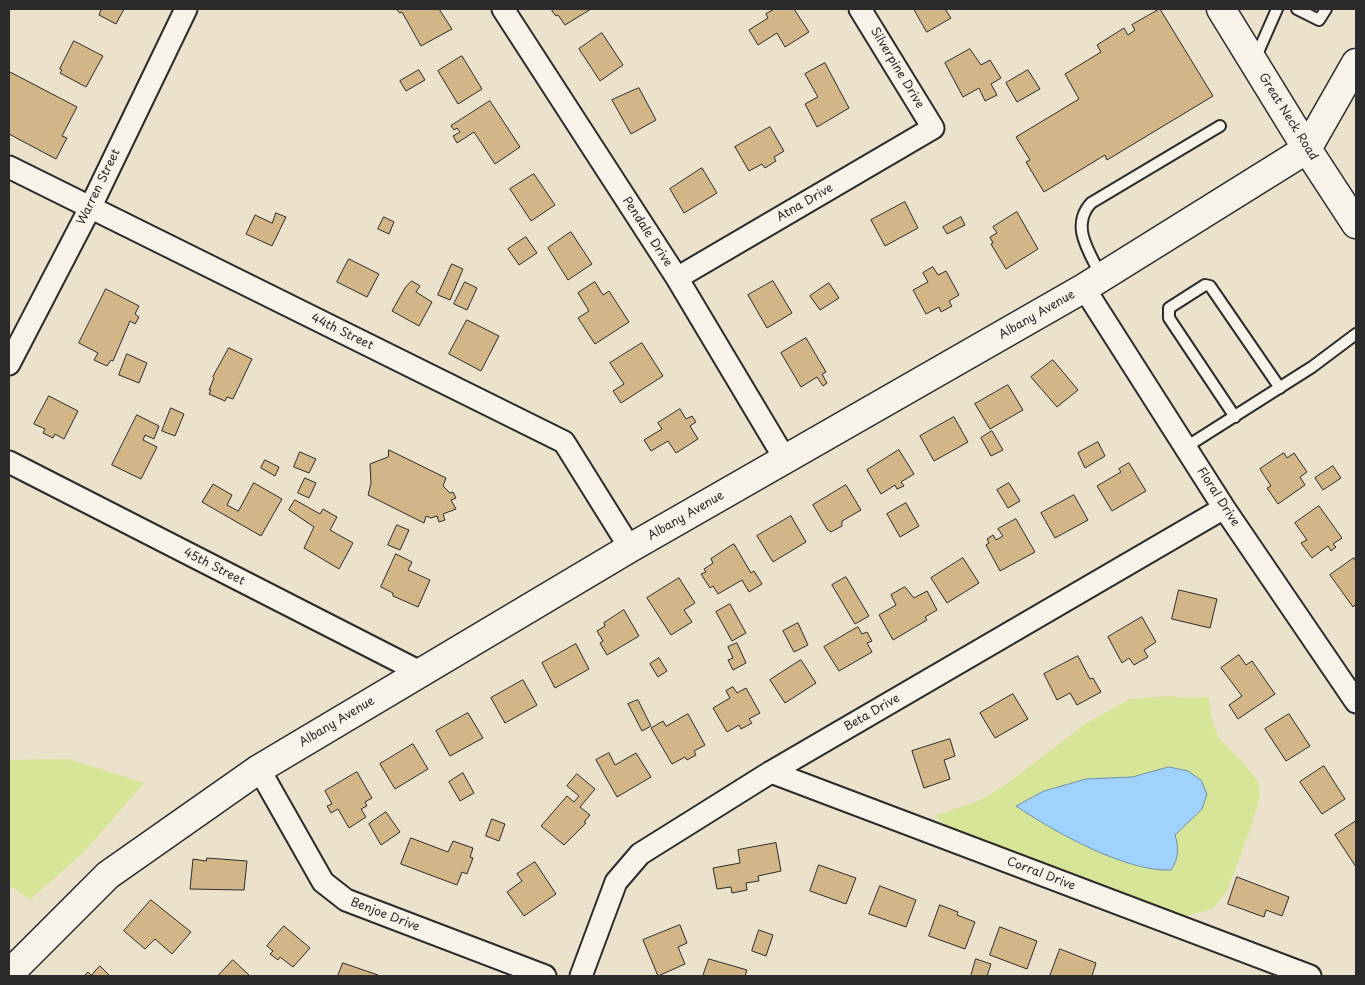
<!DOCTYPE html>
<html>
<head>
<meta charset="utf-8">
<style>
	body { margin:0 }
	#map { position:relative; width:1365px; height:985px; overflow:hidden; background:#ece1cb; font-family:"Playpen Sans",sans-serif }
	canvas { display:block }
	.frame { position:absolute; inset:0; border:10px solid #2b2b2b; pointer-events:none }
</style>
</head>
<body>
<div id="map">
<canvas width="1365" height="985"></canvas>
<div class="frame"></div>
</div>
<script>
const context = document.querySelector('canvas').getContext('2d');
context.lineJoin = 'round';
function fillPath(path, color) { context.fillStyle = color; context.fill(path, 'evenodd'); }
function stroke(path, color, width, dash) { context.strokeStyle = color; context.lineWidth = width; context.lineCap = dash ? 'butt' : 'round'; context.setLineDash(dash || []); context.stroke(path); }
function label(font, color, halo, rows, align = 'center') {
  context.font = font + ' "Playpen Sans",sans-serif'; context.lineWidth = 4; context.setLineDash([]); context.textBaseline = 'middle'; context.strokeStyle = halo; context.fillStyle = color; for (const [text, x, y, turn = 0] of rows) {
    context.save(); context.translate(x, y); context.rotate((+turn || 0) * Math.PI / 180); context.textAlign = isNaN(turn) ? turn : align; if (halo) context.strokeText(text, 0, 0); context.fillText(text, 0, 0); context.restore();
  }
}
fillPath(new Path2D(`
	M1169,696l17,2 23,-1 2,20 8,21 21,21 18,22 2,16 -10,33 -23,62 -15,17 -26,7 -20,-5 -57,-20 -42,-20 -109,-37 -24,-18 44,-15 27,-16 83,-63 42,-23z
	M69,759l75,24 -59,68 -55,49 -21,-15v-125z`), '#d7e598');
const water = new Path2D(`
	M1169,767l19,4 13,9 6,14 -5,15 -27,26c4,13 4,23 -4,35 -46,2 -118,-39 -155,-64l28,-15 42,-12 46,-2z`);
fillPath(water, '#9fd2fd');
stroke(water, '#718fa9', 1);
const building = new Path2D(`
	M99,9h25l-8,15 -17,-9 2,-5z
	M397,9h42l13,20 -31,17 -19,-34 -2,1z
	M554,9h37l-26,16 -7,-10 -2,1 -4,-5z
	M775,9h19l15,23 -24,15 -8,-14 -19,12 -9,-15 19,-12 -2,-4z
	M914,9h31l6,9 -24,14z
	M1160,9l53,87 -106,64 -2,-5 -61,37 -18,-30 4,-2 -14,-23 63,-38 -14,-25 36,-22 -4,-7 27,-17 4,7 7,-5 -3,-5z
	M602,33l21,32 -23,16 -21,-32z
	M74,41l29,15 -17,31 -26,-14 2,-3 -2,-1z
	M970,49l11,16 9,-5 11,18 -10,6 6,11 -12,6 -6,-13 -16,9 -18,-34z
	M462,56l20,33 -24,15 -20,-33z
	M825,63l24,45 -32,19 -12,-23 13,-7 -13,-23z
	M419,70l6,10 -19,11 -6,-10z
	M1028,70l12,19 -23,13 -11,-19z
	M10,72l67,35 -15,29 5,2 -11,21 -47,-25z
	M639,88l17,32 -25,14 -19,-34z
	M490,101l30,46 -25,17 -21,-32 -17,11 -4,-7 7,-4 -3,-4 -3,2 -3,-4z
	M770,127l14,24 -10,6 2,4 -11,7 -3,-4 -13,7 -14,-24z
	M702,168l15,25 -33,20 -14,-24z
	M534,174l21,31 -24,16 -21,-32z
	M905,202l13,26 -33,18 -14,-26z
	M1017,212l21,37 -32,20 -15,-25 2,-1 -3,-6 7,-4 -4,-6z
	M276,213l10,4 -14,29 -26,-12 9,-19 17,8z
	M384,217l10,5 -5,12 -11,-5z
	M961,217l4,8 -18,9 -4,-7z
	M571,232l21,32 -24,16 -20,-32z
	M526,237l11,16 -18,12 -11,-16z
	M349,259l30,15 -12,23 -30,-15z
	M452,264l11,5 -13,31 -12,-5z
	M933,267l5,8 8,-4 13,24 -10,6 3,5 -11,6 -2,-5 -13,7 -13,-24 15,-8 -5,-9z
	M412,281l8,5 -4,6 16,10 -13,24 -27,-15 13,-23z
	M773,281l19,32 -25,15 -19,-33z
	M465,282l12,6 -10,22 -13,-6z
	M595,282l8,13 6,-4 20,31 -34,22 -17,-26 11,-7 -11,-18z
	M829,283l10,15 -19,12 -10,-14z
	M106,289l33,17 -4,8 4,3 -4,7 -5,-3 -17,40 -2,-1 -4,6 -13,-6 4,-7 -19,-10z
	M467,320l32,16 -18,35 -32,-17z
	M806,338l20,34 -4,2 5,9 -4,3 -6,-9 -16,10 -20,-34z
	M642,343l21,33 -42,27 -8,-12 11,-7 -14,-21z
	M229,348l23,11 -19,40 -6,-2 -2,4 -16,-7 2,-4h-2l5,-12 -1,-1z
	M127,354l20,9 -8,20 -20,-8z
	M1053,360l25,30 -21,17 -26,-30z
	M1008,385l15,25 -33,19 -15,-25z
	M49,396l29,15 -14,28 -9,-5 -2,4 -10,-5 2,-4 -11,-5z
	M171,408l13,6 -9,22 -13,-5z
	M680,409l6,10 6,-3 4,6 -6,4 8,13 -22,14 -8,-12 -17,10 -7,-11 18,-11 -4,-6z
	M137,415l22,11 -5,13 -9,-4 -2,5 14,7 -16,32 -29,-14z
	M954,417l14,25 -34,19 -14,-25z
	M992,431l11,19 -12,6 -10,-18z
	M1098,442l7,14 -20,12 -7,-15z
	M389,450l57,28 -3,8 7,7 3,-1 3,6 -5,2 5,9 -13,5 2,6 -6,2 -2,-6 -6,2 -5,-2 -2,7 -56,-28 3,-12 -1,-19 18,-7z
	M899,450l15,24 -13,8 3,4 -7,3 -2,-4 -14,9 -14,-24z
	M300,452l16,7 -7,14 -15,-6z
	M1284,453l3,5 7,-5 13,19 -7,5 5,8 -27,19 -11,-16 4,-2 -11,-17z
	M265,460l14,7 -4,9 -14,-8z
	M1129,463l17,28 -34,20 -15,-25 24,-14 -2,-3z
	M1333,466l8,12 -18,12 -8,-12z
	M305,478l11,5 -7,15 -11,-5z
	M254,483l28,16 -21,37 -59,-34 11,-18 19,11 -5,10 11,6z
	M1009,483l11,18 -12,7 -11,-18z
	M846,485l15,25 -19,11v5l-11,6 -4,-3 -14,-24z
	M1074,495l14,25 -33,18 -14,-25z
	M295,500l25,14 3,-5 14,8 -7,13 23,13 -14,26 -35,-21 10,-21 -25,-17z
	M906,503l13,23 -19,11 -13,-23z
	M1319,506l23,32 -9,6 3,3 -5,4 -3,-5 -16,12 -11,-15 6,-3 -12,-17z
	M791,516l15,26 -33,20 -16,-26z
	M1016,519l19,33 -35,19 -14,-26 3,-2 -2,-4 6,-4 3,5 7,-4 -5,-7z
	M397,525l12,5 -9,20 -12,-5z
	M734,544l17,29 3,-2 8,13 -13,8 -7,-12 -24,14 -5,-8 -3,2 -9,-14 5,-2 -2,-3 9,-6 -2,-4z
	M396,554l16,8 -4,8 22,10 -12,27 -25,-11v-3l-12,-6z
	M963,558l16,25 -32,20 -16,-25z
	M1354,558l2,4v42l-3,3 -23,-32z
	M846,577l23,39 -14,8 -23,-39z
	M679,578l16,25 -11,7 8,12 -21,13 -24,-37z
	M905,587l9,11 13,-7 10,19 -12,7 2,3 -34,20 -14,-25 17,-10 -5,-10z
	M1179,590l38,9 -7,29 -38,-9z
	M730,604l16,29 -14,8 -16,-29z
	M624,610l15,26 -32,19 -7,-12 3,-2 -6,-10 8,-5 -1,-3z
	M1142,617l14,25 -12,8 4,7 -14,8 -5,-7 -7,5 -14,-26z
	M798,623l10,22 -14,7 -11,-21z
	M858,627l4,7 5,-2 5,9 -5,2 5,9 -33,19 -15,-24z
	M737,643l9,20 -13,7 -5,-10 5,-2 -5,-11z
	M576,644l13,25 -34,19 -13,-25z
	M1239,655l7,10 6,-4 23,33 -37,25 -9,-14 13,-9 -21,-28z
	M1078,656l12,23 3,-1 8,14 -24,13 -7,-12 -13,7 -13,-26z
	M659,658l8,13 -9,6 -8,-13z
	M801,660l15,23 -31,20 -15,-23z
	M523,680l14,25 -32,18 -14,-25z
	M733,687l4,6 9,-5 14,25 -11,6 3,4 -11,6 -2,-4 -12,7 -14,-24 17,-10 -4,-7z
	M1013,694l15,25 -33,19 -15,-25z
	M638,700l13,26 -9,5 -14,-27z
	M468,713l15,25 -33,18 -14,-25z
	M688,714l17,31 -11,6 2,4 -9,5 -2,-3 -13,7 -21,-36 12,-7 3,5z
	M1289,714l21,32 -24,15 -21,-32z
	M950,739l5,17 -11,4 6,19 -26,9 -12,-37z
	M413,744l15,25 -33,20 -15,-25z
	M609,753l6,12 21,-12 15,24 -34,20 -21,-37z
	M1324,766l21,33 -23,15 -22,-32z
	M357,772l15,26 -7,4 2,4 -6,3 5,8 -17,11 -11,-19 -7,4 -4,-7 5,-2 -7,-13z
	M463,773l11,20 -14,8 -11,-19z
	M577,774l18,15 -15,18 10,8 -6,7 2,1 -22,22 -23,-19 26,-30 7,6 5,-6 -12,-10z
	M386,812l14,20 -19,13 -12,-21z
	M492,819l13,5 -6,17 -13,-5z
	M1356,821v46l-21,-32z
	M411,838l37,14 5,-11 20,7 -3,9 3,1 -6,16 -5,-2 -5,13 -56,-21z
	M776,843l5,28 -23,5 1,5 -13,2 1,7 -15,3 -1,-6 -14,2 -4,-21 27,-5 -2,-13z
	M207,858l40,3 -3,29 -54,-1 3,-30 13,2z
	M535,862l21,32 -32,22 -17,-24 15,-11 -5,-7z
	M819,865l37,13 -10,26 -36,-13z
	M1237,877l52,20 -7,19 -16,-6 -2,7 -36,-13z
	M880,886l36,14 -10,27 -37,-13z
	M151,900l40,32 -19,22 -17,-15 -10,10 -21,-18z
	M940,905l18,7 -1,3 18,7 -10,27 -36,-13z
	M680,925l7,18 -9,4 7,17 -27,12 -15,-36z
	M284,926l26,22 -17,19 -13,-10 -2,3 -8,-6 3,-3 -6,-5z
	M1000,927l37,14 -10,28 -37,-14z
	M759,930l14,5 -7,21 -14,-5z
	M1060,949l36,14 -4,13h-42z
	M709,959l38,11 -2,6h-42z
	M976,959l15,5 -4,12h-16z
	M233,960l16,15v1h-31z
	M343,963l35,12v1h-40z
	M100,966l10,10h-26l4,-4 3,3z`);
fillPath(building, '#d2b687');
stroke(building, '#2b2b2b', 1);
const lane = new Path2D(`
	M1297,9l22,11 7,-11
	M1255,59l22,-50
	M1101,276c-12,-25 -31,-50 -10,-73l129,-77
	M1235,417l-66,-99v-10l36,-23 5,1 70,102
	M1186,447l126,-80 44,-33`);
const street = new Path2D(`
	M503,9l174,269 108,181
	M9,167l555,275 66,106
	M677,278l256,-150 -73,-119
	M1084,288l140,220 132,194
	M9,364l81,-156 96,-199
	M9,462l411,210
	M259,769l64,113 23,18 199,76
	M771,772l539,204
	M581,976l35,-94 24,-28 131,-82 453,-264`);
const secondary = new Path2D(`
	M1221,9l86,140 49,75
	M9,974l99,-99 151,-106 371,-221 454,-260 223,-139 49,-86`);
stroke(lane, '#2b2b2b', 14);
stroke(street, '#2b2b2b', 25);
stroke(secondary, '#2b2b2b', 31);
stroke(lane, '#f7f3e8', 10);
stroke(street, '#f7f3e8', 21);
stroke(secondary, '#f7f3e8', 28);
label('12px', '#2b2b2b', '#f7f3e8', [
	["Silverpine Drive",897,68,59],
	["Great Neck Road",1288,117,58],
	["Warren Street",99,187,-64],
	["Atna Drive",805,203,-30],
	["Pendale Drive",647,232,57],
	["Albany Avenue",1037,315,-30],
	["44th Street",342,332,26],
	["Floral Drive",1218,497,57],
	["Albany Avenue",686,516,-30],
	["45th Street",214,567,27],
	["Beta Drive",872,713,-30],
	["Albany Avenue",337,722,-31],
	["Corral Drive",1041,874,21],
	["Benjoe Drive",385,915,21]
]);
</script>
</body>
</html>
